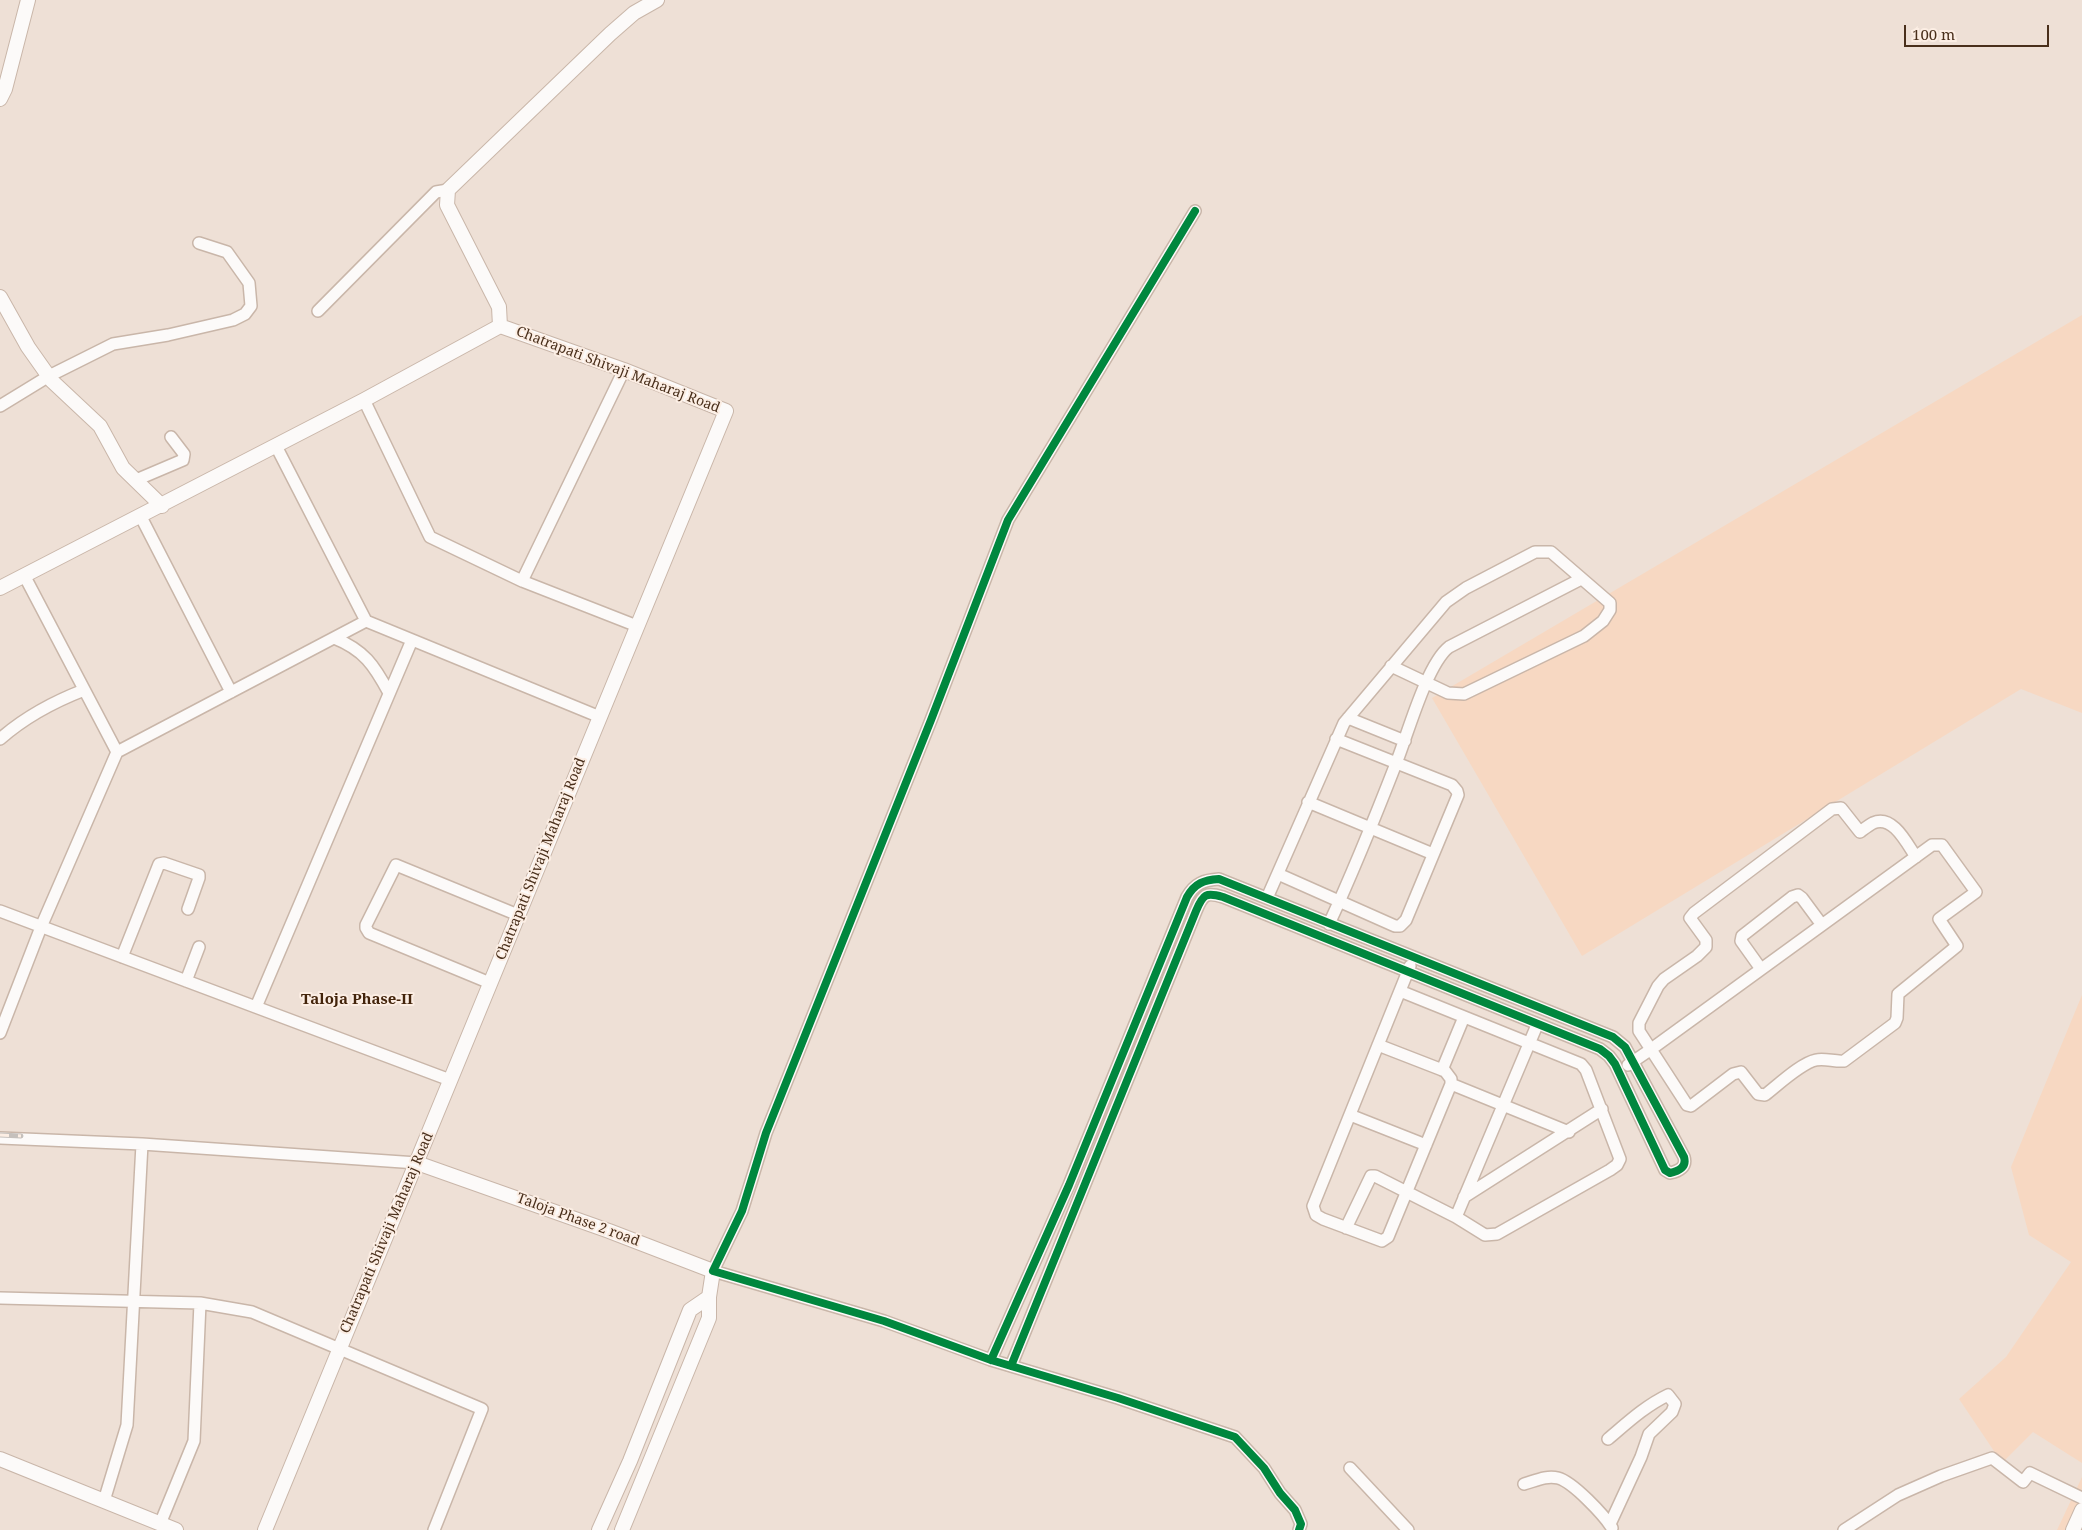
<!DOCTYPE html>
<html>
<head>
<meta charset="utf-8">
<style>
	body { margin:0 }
	#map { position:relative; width:2082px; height:1530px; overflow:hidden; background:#eee0d6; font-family:"Noto Serif",serif }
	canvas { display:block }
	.scale { position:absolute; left:1904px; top:25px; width:145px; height:22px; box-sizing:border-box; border:2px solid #492f1b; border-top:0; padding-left:6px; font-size:15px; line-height:18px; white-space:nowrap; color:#492f1b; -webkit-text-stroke:4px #fceee4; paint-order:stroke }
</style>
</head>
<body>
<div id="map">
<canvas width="2082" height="1530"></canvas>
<div class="scale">100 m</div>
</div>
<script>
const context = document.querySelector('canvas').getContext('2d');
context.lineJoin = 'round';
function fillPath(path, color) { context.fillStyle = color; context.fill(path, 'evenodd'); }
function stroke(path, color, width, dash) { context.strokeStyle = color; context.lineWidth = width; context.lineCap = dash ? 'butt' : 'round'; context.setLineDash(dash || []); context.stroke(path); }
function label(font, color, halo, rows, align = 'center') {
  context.font = font + ' "Noto Serif",serif'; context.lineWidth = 4; context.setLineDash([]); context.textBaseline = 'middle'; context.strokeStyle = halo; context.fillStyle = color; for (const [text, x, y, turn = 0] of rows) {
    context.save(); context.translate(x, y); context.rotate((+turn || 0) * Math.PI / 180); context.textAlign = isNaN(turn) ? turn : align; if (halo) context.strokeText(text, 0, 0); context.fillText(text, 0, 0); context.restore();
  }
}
fillPath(new Path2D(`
	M2082,315v398l-61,-24 -439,267 -150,-258z
	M2082,995v468l-49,-31 -31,31 -43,-64 47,-42 65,-95 -42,-27 -18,-68z
	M2082,1477v53h-25z`), '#f7d8c2');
const minor = new Path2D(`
	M1195,211l-187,309 -77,200 -165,413 -24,78 -29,60 171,50 107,39 127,38 117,39 29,31 16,25 15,17 6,14 -2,6
	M318,311l118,-119 12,-2
	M364,400l66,137 92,44 115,45
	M0,406l49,-30 64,-32 55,-9 65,-15 12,-6 6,-8 -2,-23 -22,-31 -28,-9
	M276,446l90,175
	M136,480l47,-20 1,-6 -13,-17
	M141,517l90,175
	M24,575l93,177
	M522,581l102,-211
	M334,638c30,12 40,27 55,55
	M1348,718l57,23
	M0,739c25,-22 53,-37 84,-49
	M1308,802l125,52
	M1278,874l117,52h5l6,-6 52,-125 -1,-4 -5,-6 -116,-46
	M1267,898l77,-175 102,-121 20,-14 69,-36h16l59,51v7l-7,11 -19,15 -120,58 -16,-1 -57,-27
	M0,911l450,169
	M1329,924c25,-54 47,-109 68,-163 11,-28 30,-97 52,-114l132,-68
	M122,957l37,-93 5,-1 35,12v3l-11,31
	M1761,969l-20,-28 1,-5 50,-39 6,-2 4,3 20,27
	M186,981l13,-34
	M490,983l-121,-50 -3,-5v-3l30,-60 122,50
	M256,1007l156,-367
	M0,1033l41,-106 76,-175 249,-131 234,96
	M1378,1045l67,26 6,8v5l-63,153 -6,4 -59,-22 -7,-4 -3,-9 97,-240
	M1628,1065l22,-15 282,-205h10l34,47 -37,27 18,27 -59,48 -1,24 -2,5 -51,38c-9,1 -19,-3 -28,-1 -15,3 -38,25 -51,35l-7,-1 -17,-22 -8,2 -42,32 -4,-1 -48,-74v-8l19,-37 6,-7 33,-23 9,-9v-7l-16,-22 4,-5 138,-104 9,-1 19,24c4,-3 9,-7 13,-9 20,-9 34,21 43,34
	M1442,1070l22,-53
	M1451,1084l118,48
	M1350,1115l76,30
	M0,1138l142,6 275,19
	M1464,1197l138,-88
	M1456,1217l81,-192
	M1346,1228l25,-52h4l81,41 29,18 12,-1 113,-64 7,-5 3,-6 -34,-89 -5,-6 -181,-73
	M0,1298l200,5 52,9 230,97 -48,121
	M991,1360l78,-175 118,-288c8,-14 17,-17 32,-18l394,158 12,10 59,110c3,10 -5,14 -14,16l-5,-3 -50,-106 -6,-8 -9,-7 -377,-152c-17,-5 -20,-3 -27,14l-185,455
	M1608,1439c19,-16 37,-33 60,-44l7,9 -3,8 -23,22 -8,23 -31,67
	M1350,1468l58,62
	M1524,1484c11,-3 22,-9 34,-6 15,4 46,37 54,50
	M104,1501l23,-76 15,-281
	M160,1524l34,-83 6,-138
	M1844,1530l54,-35 43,-19 51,-18 31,24 7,-9 52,25`);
const tertiary = new Path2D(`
	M0,99l5,-10 23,-89
	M0,297l28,50 24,34 48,45 23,42 39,38
	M500,326l-1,-19 -52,-102 1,-15 162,-156 24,-21 23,-13
	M0,588l364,-188 136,-74
	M417,1163l192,68 104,40 -4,26v21l-87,212
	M0,1459l176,71
	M265,1530l461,-1119 -102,-41 -124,-44
	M599,1530l31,-69 60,-151 19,-13
	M2073,1530l9,-20`);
stroke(minor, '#c9b6a9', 14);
stroke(tertiary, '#c9b6a9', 16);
stroke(minor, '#fcfaf9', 11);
stroke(tertiary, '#fcfaf9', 14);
const rail = new Path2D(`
	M0,1135l21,1`);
stroke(rail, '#c5c0bc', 5);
stroke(rail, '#fceee4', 3, [9]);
stroke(new Path2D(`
	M1195,211l-187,309 -77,200 -165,413 -24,78 -29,60 171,50 107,39 127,38 117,39 29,31 16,25 15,17 6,14 -2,6
	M991,1360l78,-175 118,-288c8,-14 17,-17 32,-18l394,158 12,10 59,110c3,10 -5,14 -14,16l-5,-3 -50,-106 -6,-8 -9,-7 -377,-152c-17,-5 -20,-3 -27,14l-185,455`), '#00873e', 8);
label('14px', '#492f1b', '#fceee4', [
	["Chatrapati Shivaji Maharaj Road",618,370,21],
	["Chatrapati Shivaji Maharaj Road",541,859,-68],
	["Taloja Phase 2 road",578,1220,20],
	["Chatrapati Shivaji Maharaj Road",387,1233,-67]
]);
label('bold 15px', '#43240b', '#fceee4', [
	["Taloja Phase-II",357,1000]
]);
</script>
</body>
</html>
